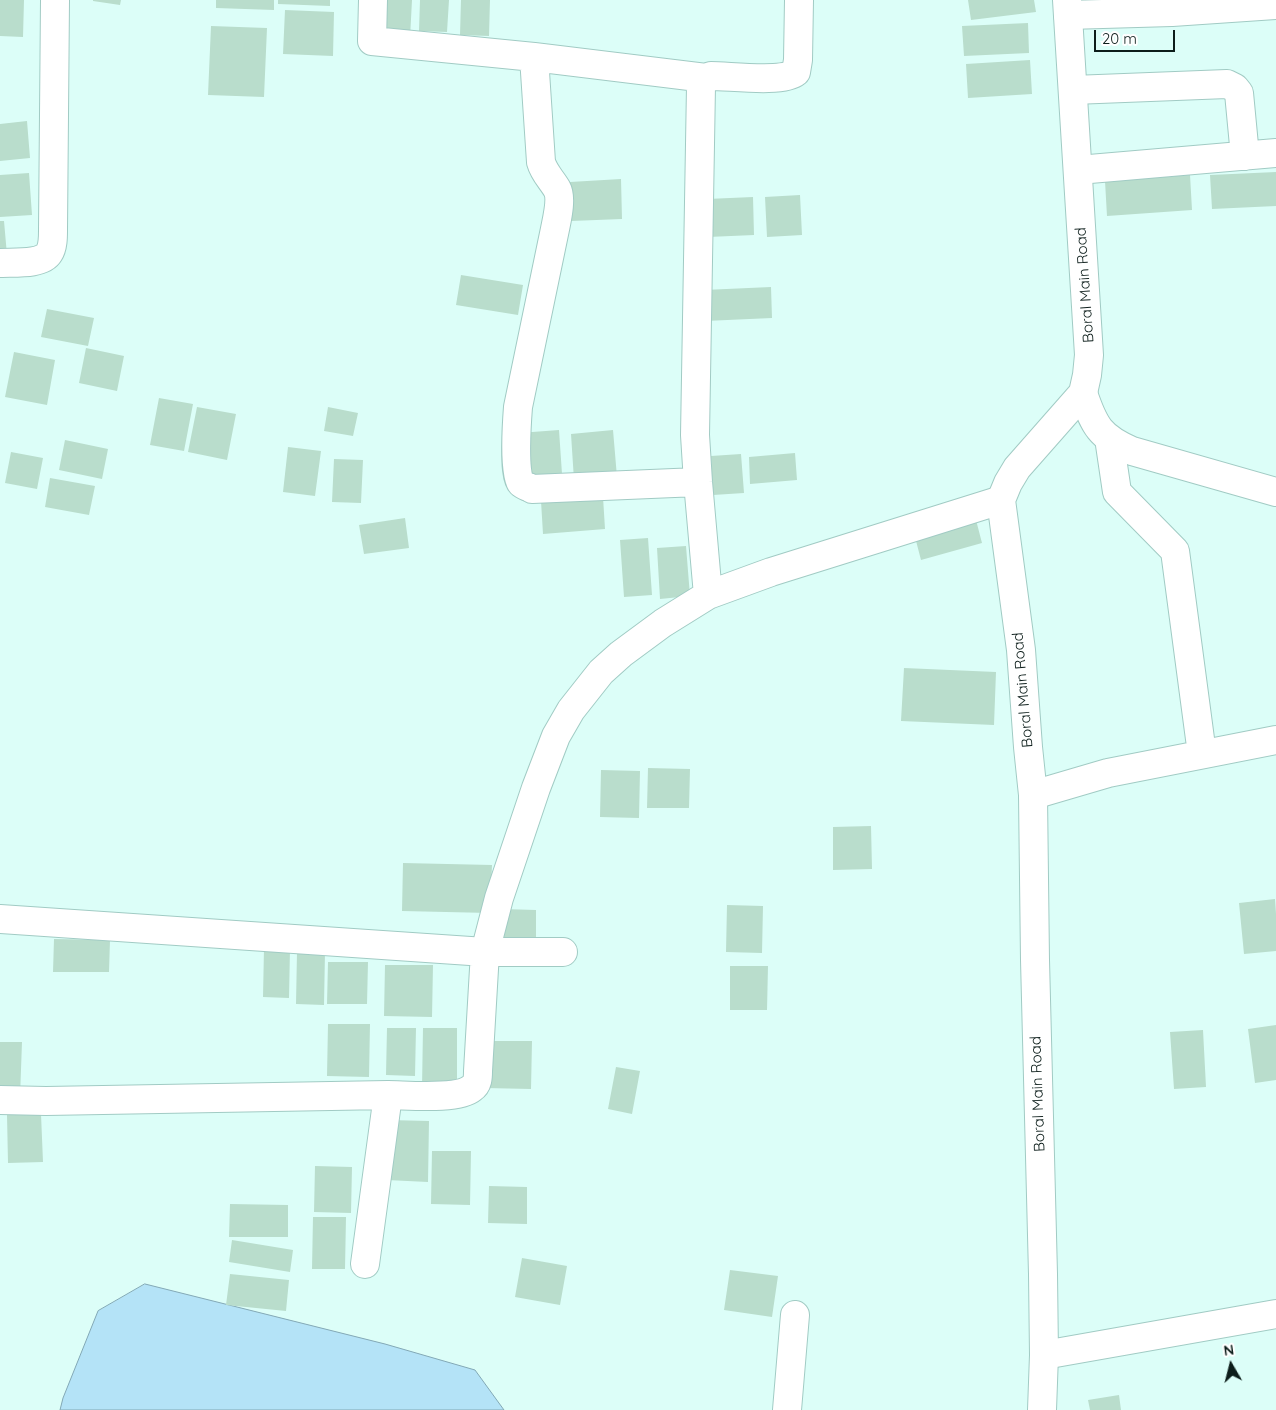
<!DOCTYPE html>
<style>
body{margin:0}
#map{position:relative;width:1276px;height:1410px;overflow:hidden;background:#dcfef8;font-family:Quicksand,sans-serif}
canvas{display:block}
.north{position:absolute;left:1206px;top:1340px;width:50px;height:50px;-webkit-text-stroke:4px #fff;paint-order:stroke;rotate:352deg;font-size:14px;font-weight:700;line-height:20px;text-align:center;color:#0c1d1a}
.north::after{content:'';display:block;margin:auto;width:18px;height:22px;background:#0c1d1a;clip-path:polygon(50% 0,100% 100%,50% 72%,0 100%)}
.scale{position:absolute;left:1094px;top:30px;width:81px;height:22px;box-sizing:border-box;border:2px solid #0c1d1a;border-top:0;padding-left:6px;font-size:15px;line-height:18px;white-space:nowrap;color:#0c1d1a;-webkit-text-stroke:4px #fff;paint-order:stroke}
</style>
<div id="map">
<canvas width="1276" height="1410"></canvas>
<div class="north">N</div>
<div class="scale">20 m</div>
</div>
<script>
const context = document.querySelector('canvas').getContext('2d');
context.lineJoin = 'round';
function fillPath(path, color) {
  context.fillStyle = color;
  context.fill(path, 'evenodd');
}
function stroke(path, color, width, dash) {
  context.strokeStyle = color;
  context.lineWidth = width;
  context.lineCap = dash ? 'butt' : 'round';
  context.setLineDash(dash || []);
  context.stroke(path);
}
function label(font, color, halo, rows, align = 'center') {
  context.font = font + ' Quicksand,sans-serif';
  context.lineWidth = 4;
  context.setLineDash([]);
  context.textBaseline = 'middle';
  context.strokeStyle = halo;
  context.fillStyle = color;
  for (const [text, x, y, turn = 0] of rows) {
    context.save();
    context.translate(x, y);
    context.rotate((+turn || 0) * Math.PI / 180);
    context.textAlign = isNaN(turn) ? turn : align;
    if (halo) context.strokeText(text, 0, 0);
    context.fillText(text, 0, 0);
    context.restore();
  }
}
const water = new Path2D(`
 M145,1284L385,1344L475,1370L504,1410H60L63,1398L98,1311Z`);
fillPath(water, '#b4e3f7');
stroke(water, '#82a8b5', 1);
fillPath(new Path2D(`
 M0,0H24L23,37L0,36Z
 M93,0H121L120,5L93,1Z
 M216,0H274V10L216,8Z
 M278,0H330V6L278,4Z
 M379,0H412L410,38L378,37Z
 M420,0H449L447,32L419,31Z
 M461,0H490L489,36L460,35Z
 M968,0H1034L1036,12L971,20Z
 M285,10L334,12L333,56L283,54Z
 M1028,23L1029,53L964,56L962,26Z
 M211,26L267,28L264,97L208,95Z
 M1030,60L1032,94L968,98L966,64Z
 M27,121L30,158L0,161V124Z
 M1276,172V206L1212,209L1210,175Z
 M29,173L32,215L0,217V175Z
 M1190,175L1192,210L1107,216L1105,181Z
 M621,179L622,219L571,221L570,182Z
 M800,195L802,235L767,237L765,197Z
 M753,197L754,235L708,237L707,199Z
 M0,221H4L7,255H0Z
 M461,275L523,285L518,315L456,305Z
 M771,287L772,318L705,321L704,290Z
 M47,309L94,318L88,346L41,337Z
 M86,348L124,356L117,391L79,383Z
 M14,352L55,360L47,405L5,397Z
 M159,398L193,404L184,451L150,445Z
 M197,407L236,414L227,460L188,452Z
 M328,407L358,413L353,436L324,431Z
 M559,430L562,474L523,478L519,433Z
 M613,430L617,477L574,480L571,434Z
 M65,440L108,449L102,479L59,470Z
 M288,447L321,451L315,496L283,492Z
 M11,452L43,458L37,489L5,483Z
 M795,453L797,480L750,484L749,457Z
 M741,454L744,493L713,495L711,456Z
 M334,459L363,460L361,503L332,502Z
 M50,478L95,486L89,515L45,507Z
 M603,497L605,529L543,534L541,501Z
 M405,518L409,548L364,554L359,525Z
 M976,520L982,543L921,560L915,537Z
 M648,538L652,595L624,597L620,540Z
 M686,546L690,596L660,599L657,548Z
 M904,668L996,672L994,725L901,721Z
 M648,768L690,769L689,808H647Z
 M601,770L640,771L639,818L600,817Z
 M871,826L872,869L833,870V827Z
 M403,863L492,865L490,913L402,911Z
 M1275,899L1276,914V951L1244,954L1239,903Z
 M727,905L763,906L762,953L726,952Z
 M502,909L536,910V940H501Z
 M54,939L110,940L109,972H53Z
 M264,948L290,949L289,998L263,997Z
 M297,952H325L324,1005L296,1004Z
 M328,962H368L367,1004H327Z
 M385,965H433L432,1017L384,1016Z
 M730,966H768L767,1010H730Z
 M328,1024H370L369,1077L327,1076Z
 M1276,1025V1080L1255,1083L1248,1029Z
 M387,1028H416L415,1076L386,1075Z
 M423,1028H457V1089L422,1088Z
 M1203,1030L1206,1087L1174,1089L1170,1032Z
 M486,1041H532L531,1089L485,1088Z
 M0,1042H22L20,1097L0,1096Z
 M616,1067L640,1071L632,1114L608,1109Z
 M41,1114L43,1162L8,1163L7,1115Z
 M388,1120L429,1121L428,1182L387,1180Z
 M432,1151H471L470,1205L431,1204Z
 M315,1166L352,1167L351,1213L314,1212Z
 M489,1186L527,1187V1224L488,1223Z
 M230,1204L288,1205V1237H229Z
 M313,1217H346L345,1269H312Z
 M232,1240L293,1250L290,1272L229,1262Z
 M522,1258L567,1266L560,1305L515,1297Z
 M730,1270L778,1276L772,1317L724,1310Z
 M230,1274L289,1280L286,1311L226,1305Z
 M1119,1395L1121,1410H1090L1088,1400Z`), '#b9ddcc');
const minor = new Path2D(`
 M373,0L372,41L534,57L706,78
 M1068,15L1172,12L1276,5
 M534,57L541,162C544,173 552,180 557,189C562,198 557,219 555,229L518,407C517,420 513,475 521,483C524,486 529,487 532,489L698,482
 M1073,90L1227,84L1235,88L1239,93L1245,156
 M1078,170L1276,153
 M0,263C12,262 42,265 49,253C53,247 53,237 53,230L55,0
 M1083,393C1094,426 1100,437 1132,451L1276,492
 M1109,438L1117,492L1175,551L1202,754
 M708,595L698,482L695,435L701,86L706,78L711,76C731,76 783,83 796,72L798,60L799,0
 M1033,795L1108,773L1276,740
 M0,919L485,952H563
 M0,1100L46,1101L388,1095C407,1095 458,1100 472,1088C478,1084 478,1077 478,1071L485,952L499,898L536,788L556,736L571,710L601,672L621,654L663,623L708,595L771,572L1001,500
 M365,1264L388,1095
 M1044,1355L1276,1314
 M787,1410L795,1315`);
const secondary = new Path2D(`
 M1042,1410L1044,1355L1043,1274L1035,960L1033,795L1028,747L1021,650L1001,500L1008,483L1017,468L1083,393L1087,375L1089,355L1067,0`);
stroke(minor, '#a1cbc4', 30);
stroke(secondary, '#a1cbc4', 30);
stroke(minor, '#fff', 28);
stroke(secondary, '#fff', 28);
label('15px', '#0c1d1a', '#fff', [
 ["Boral Main Road",1085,285,-94],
 ["Boral Main Road",1023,690,-95],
 ["Boral Main Road",1038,1094,-92]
]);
</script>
